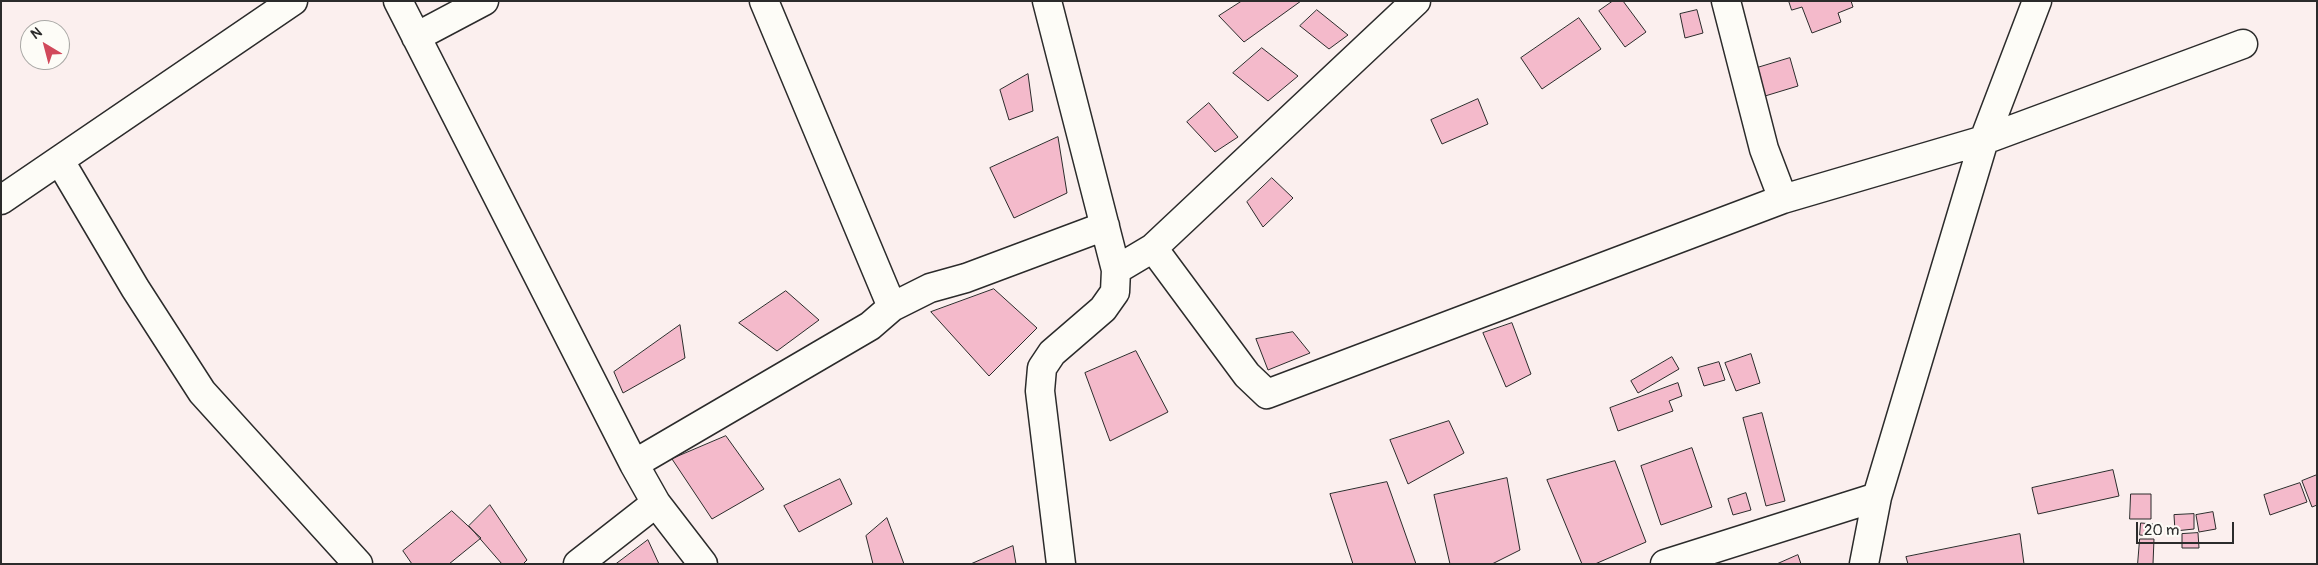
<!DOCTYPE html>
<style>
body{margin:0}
#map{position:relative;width:2318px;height:565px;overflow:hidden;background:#fbefee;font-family:Pangolin,sans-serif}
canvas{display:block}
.frame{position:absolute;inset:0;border:2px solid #2b2b2b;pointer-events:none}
.north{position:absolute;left:20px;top:20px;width:50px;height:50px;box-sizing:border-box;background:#fdfcf7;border:1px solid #a9a8a5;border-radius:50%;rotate:323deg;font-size:14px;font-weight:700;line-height:20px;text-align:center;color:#2b2b2b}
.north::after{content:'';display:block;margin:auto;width:18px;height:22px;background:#d1495b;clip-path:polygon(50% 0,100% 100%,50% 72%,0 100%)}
.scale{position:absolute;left:2136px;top:522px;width:98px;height:22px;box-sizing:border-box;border:2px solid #2b2b2b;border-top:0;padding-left:6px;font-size:15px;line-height:18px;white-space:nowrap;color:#2b2b2b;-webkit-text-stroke:4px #fdfcf7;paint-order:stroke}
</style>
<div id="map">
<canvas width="2318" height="565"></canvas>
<div class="frame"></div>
<div class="north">N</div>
<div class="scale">20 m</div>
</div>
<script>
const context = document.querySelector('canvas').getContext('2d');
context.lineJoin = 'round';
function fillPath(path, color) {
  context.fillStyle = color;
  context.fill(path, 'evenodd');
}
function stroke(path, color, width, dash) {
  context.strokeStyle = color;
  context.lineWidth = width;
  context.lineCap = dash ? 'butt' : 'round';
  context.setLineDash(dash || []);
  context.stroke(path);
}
const building = new Path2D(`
 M1242,1H1301L1244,42L1219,16Z
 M1613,1H1623L1646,32L1625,47L1599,11Z
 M1789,1H1851L1853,7L1838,13L1841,22L1812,33L1802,7L1792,10Z
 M1317,10L1348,35L1329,49L1300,26Z
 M1697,10L1703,33L1685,38L1680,14Z
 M1579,18L1601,49L1542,89L1521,58Z
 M1262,48L1298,76L1268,101L1233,73Z
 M1790,58L1798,86L1765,96L1757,68Z
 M1028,74L1033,111L1009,120L1000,90Z
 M1478,99L1488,124L1442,144L1431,120Z
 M1209,103L1238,137L1215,152L1187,122Z
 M1058,137L1067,193L1014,218L990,168Z
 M1272,178L1293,198L1263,227L1247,202Z
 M994,289L1037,328L989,376L931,312Z
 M786,291L819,320L777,351L739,323Z
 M1512,323L1531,374L1506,387L1483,333Z
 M680,325L685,358L623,393L614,372Z
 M1293,332L1310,353L1268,370L1256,339Z
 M1136,351L1168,412L1110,441L1085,373Z
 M1751,354L1760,383L1736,391L1725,363Z
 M1672,357L1679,369L1638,393L1631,381Z
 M1719,362L1725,380L1704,386L1698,368Z
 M1678,383L1682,396L1669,401L1673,411L1618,431L1610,408Z
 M1762,413L1785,501L1766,506L1743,418Z
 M1449,421L1464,453L1408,484L1390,440Z
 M726,436L764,489L712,519L672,459Z
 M1692,448L1712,507L1661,525L1641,466Z
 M1615,461L1646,542L1595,564H1582L1547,480Z
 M2113,470L2119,496L2038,514L2032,488Z
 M2317,475V505L2312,507L2302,481Z
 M1507,478L1520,550L1492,564H1450L1434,495Z
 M840,479L852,504L799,532L784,506Z
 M1387,482L1416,564H1353L1330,494Z
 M2300,483L2307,502L2270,515L2264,495Z
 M1746,493L1751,510L1733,515L1728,499Z
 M2131,494H2151V519H2130Z
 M490,505L527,560L523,564H502L469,526Z
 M452,511L481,538L449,564H412L403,551Z
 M2213,512L2216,529L2199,532L2196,515Z
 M2194,514V529L2175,531L2174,515Z
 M887,518L904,564H873L866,536Z
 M2141,523L2153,524L2152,536L2140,535Z
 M2198,533L2199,548H2182V534Z
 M2020,534L2024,564H1908L1906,557Z
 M2140,539H2154L2153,564H2138Z
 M648,540L659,564H616Z
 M1013,546L1016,564H971Z
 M1798,555L1801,564H1777Z`);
fillPath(building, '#f4bacb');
stroke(building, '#2b2b2b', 1);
const minor = new Path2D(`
 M398,1L634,464L656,503L703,564
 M764,1L892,307
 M1047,1L1116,270L1115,292L1103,309L1052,353L1042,368L1040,391L1061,564
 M1726,1L1764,149L1783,199
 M416,37L484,1
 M60,161L135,288L202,392L358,564
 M1,200L293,1
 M1153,248L1247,375L1267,394L1783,199L1984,140L2243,44
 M1116,270L1153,248L1416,1
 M634,464L870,326L892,307L930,288L966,278L1105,226
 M578,564L656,503
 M1665,564L1877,497
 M1864,564L1877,497L1984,140L2037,1`);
stroke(minor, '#2b2b2b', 31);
stroke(minor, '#fdfcf7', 28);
</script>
